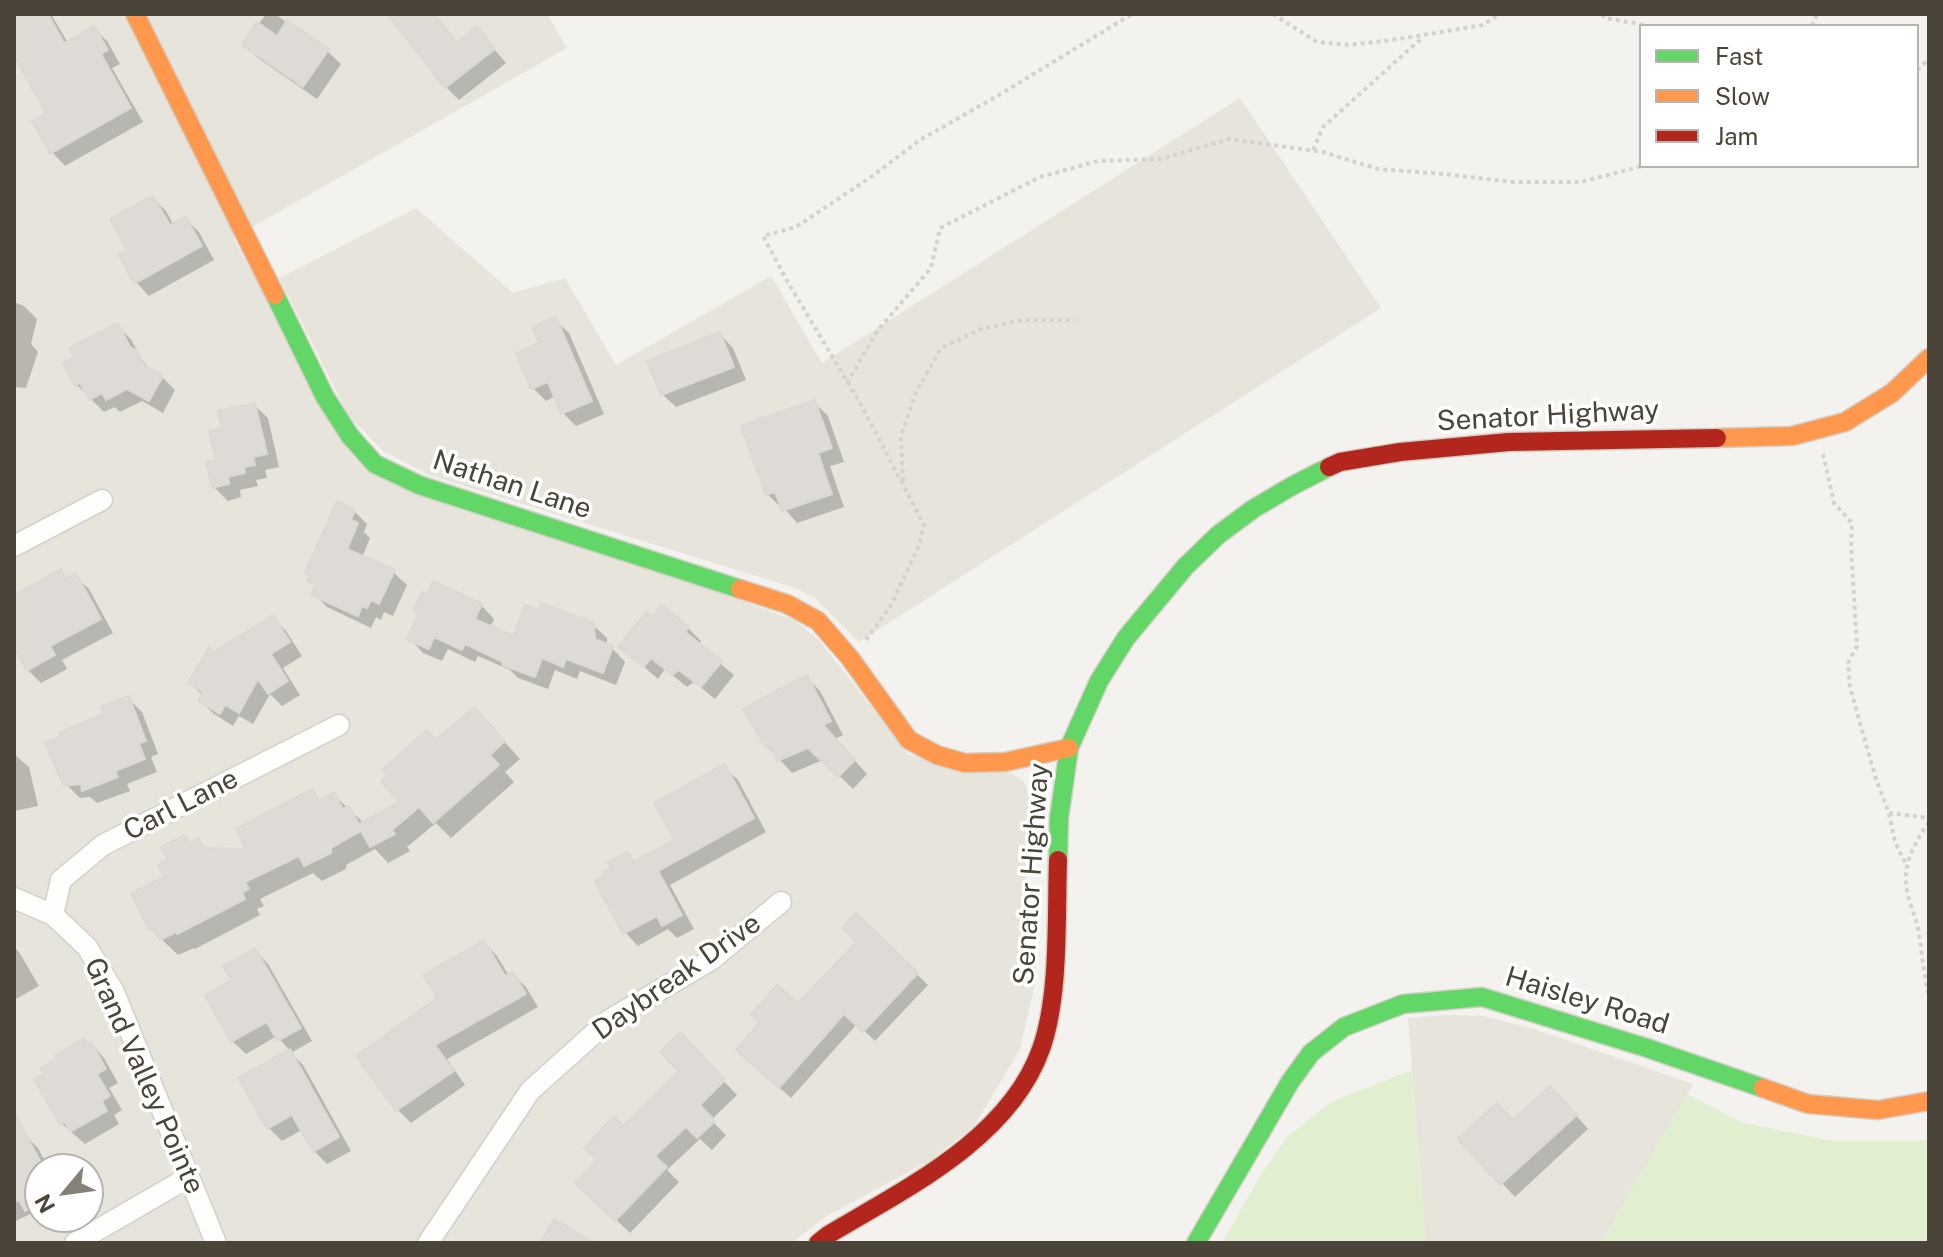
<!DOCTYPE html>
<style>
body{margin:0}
#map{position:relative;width:1943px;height:1257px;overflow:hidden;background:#f4f2ee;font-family:"Public Sans",sans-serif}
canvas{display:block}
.frame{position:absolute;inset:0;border:16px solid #4b4439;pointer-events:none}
.legend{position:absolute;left:1639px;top:24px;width:280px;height:144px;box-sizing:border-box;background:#fff;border:2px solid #b7b4b0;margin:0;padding:10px 14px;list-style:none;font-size:24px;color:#4b4439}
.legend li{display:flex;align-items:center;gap:16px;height:40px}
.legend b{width:40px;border:2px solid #b7b4b0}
.north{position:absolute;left:24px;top:1153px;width:80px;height:80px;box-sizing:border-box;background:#fff;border:2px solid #b7b4b0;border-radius:50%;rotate:241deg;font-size:22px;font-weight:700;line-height:32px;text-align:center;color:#4b4439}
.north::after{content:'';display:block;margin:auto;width:28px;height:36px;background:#868178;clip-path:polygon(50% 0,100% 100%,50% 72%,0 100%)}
</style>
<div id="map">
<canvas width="1943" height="1257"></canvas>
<div class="frame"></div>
<ul class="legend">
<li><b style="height:10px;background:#63d668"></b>Fast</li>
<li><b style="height:10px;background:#ff974d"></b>Slow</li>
<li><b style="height:10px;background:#b3261e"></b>Jam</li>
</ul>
<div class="north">N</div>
</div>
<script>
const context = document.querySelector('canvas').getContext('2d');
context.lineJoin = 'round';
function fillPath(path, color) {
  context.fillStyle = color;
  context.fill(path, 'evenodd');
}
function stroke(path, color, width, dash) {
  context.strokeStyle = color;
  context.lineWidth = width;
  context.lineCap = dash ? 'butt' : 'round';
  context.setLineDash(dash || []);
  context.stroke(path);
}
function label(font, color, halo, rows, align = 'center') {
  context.font = font + ' "Public Sans",sans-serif';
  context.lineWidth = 7;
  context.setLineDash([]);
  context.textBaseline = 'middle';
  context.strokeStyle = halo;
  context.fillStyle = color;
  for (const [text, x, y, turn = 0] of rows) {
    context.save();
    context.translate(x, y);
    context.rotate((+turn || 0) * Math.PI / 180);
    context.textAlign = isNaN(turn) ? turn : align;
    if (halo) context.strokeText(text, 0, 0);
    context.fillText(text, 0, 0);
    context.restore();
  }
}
fillPath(new Path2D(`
 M14,14H547L567,48L233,238L355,459L794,620L819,640L909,755L1012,773L1024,782L1031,799L1025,871L1037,976L1020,1049L975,1125L932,1159L825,1217L792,1243H14ZM40,1169H88V1217H40Z
 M1240,98L1381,308L859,642L815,598L792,587L429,475L383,451L349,416L279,278L416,208L513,293L565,278L616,365L771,276L822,363Z
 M1447,1015L1484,1016L1537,1030L1693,1084L1601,1243H1426L1408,1018Z`), '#e7e4dc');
fillPath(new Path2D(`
 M1412,1070L1426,1243H1222L1262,1173L1288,1136L1331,1102Z
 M1687,1094L1741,1122L1833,1141H1917L1929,1139V1243H1601Z`), '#e1eecf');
fillPath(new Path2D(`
 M19,14H51L68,43L94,28L107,41L120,64L112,68L143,122L65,166L52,152L49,114L14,52V17Z
 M266,14H275L327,51L341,64L317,99L258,58L244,44Z
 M389,14H435L458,44L477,29L506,63L459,100L446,87Z
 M153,198L166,211L174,226L186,219L199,232L214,260L149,296L136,282L130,251Z
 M14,302L24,306L37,319L31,344L38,352L26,388L14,387Z
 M555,320L569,333L604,414L576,426L563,413L556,396L546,401L533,388L541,344Z
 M117,326L131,339L140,357L152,372L162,377L175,390L163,413L142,401L120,412L115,407L104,412L77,385Z
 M720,334L733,348L746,380L676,407L662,394Z
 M815,403L828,416L844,462L830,466L844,507L797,523L783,507H781L767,494Z
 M254,405L268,418L279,467L265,470L267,478L256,480L258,486L240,490L241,497L228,501L214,487L224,430Z
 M354,511L367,524L364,532L370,538L362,557L393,572L407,585L393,616L384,612L381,620L376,617L371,628L327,607L314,594L317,588L310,580Z
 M60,572L68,580L75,576L89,589L113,633L62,660L67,669L41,683L28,670L14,644V597Z
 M481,605L494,619L490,628L514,639L593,625L607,638V646L612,648L625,662L616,685L580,671L577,679L555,670L548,689L518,678L510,670L478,656L475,662L448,649L442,661L423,653L410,639Z
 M273,618L286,631L302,656L283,668L300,695L282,706L270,694L253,724L239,716L233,726L214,714L200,701L203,696L191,683L214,655Z
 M653,620L688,628L701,641L698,645L734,675L715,699L694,682L687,687L665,669L658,679L621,647Z
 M807,678L820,691L843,735L835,739L867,774L853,789L823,760L792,773L768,747Z
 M128,698L142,712L158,754L151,757L157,772L127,784L130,791L97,803L90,797L80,798L66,784L107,716Z
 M490,726L520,759L505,772L514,782L451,838L436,823L407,847L410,851L388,863L375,849L346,865V869L322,881L313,873L260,899L264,906L257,909L260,915L195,949L194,948L178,955L150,928L170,860L184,837L191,844L198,840L208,850L249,851L311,792L321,802L334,795L364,823L402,802L437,742Z
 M14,754L29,767L38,806L15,811L16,817H14Z
 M724,767L738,780L766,832L670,885L694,929L677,938L668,929L638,946L625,932L607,877L627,854L636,863L678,841Z
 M856,916L928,985L875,1041L857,1024L791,1098L750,1061L798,1006L859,942Z
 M484,942L497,956L509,976L513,974L526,987L538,1007L447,1059L465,1085L411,1123L398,1110L359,1056L439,999Z
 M14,947L19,952L39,986L14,1000Z
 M255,950L268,964L312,1041L291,1053L303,1065L351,1151L327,1164L314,1151L302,1130L282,1141L269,1128L241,1079L290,1051L277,1036L246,1054L232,1041L234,981Z
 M680,1035L737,1095L711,1120L726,1135L712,1150L700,1139L667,1170L679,1182L630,1233L578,1183L599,1160L623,1128L682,1071Z
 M91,1044L104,1058L118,1083L109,1088L122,1110L114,1115L119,1124L85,1144L62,1124L89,1046Z
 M1563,1101L1588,1129L1515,1197L1461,1139L1513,1122Z
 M25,1135L38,1148L49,1169H40V1217H52L40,1223L30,1214L14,1222V1141Z`), '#0003');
const building = new Path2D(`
 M14,14H48L64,43L94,26L108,50L101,54L131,108L50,154L32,121L46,113L14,56Z
 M387,14H434L457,43L477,26L495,49L445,88Z
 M287,20L329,49L303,87L242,45L257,22L277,36Z
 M153,196L170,225L186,217L202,246L134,284L119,255L128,251L110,219Z
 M556,317L592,401L561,414L548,382L531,389L516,353L539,343L532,327Z
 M118,323L130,347L137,351L144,365L163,376L149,401L127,389L106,400L102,393L89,400L80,383L75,386L63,363L74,357L69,348Z
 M720,332L734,367L661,395L647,361Z
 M815,400L832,448L818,453L832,494L782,511L775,492L766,495L741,426Z
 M255,403L267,454L253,457L255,465L244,467L245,473L228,477L229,484L212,488L206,462L216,460L209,431L222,428L218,411Z
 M337,501L355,510L351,520L358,523L347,549L395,570L379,604L371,600L367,608L362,606L358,616L311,595L316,585L307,581L310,575L305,573Z
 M61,569L65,579L76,573L101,619L50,646L55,655L27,671L14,648V595Z
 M433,581L482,604L475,619L513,636L525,605L539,610L541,603L594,623L595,639L613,646L603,673L566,659L563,667L542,658L535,677L502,665L503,662L465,644L462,650L434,637L429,649L407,640L418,614L414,610L422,592L427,594Z
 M662,605L689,627L685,632L722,661L701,687L679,670L672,675L651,658L644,667L618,647L646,612L652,617Z
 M273,615L290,642L271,654L288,681L268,694L258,679L239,713L225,705L220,714L198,701L203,692L188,683L209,647L214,652Z
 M807,675L831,721L823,725L855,760L838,777L808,748L777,761L771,747L766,748L743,709Z
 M129,696L146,741L139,743L145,759L115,771L118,777L82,791L81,784L64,786L45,743L60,737V732L104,714L101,707Z
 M474,707L505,741L490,755L499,765L433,823L419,807L392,830L395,834L370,847L361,831L331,848V853L304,866L299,856L245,882L249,889L242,893L245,899L177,934L176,932L160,940L154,930L149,929L131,894L164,877L158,865L168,859L161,847L185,835L189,843L198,838L204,848L246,849L236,829L312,789L318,801L334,792L343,809L349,806L359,824L399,802L381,781L387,775L382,770L427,730L436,740Z
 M725,764L754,818L658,871L682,915L662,926L657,916L623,934L595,881L605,876L603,872L611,868L608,862L628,852L633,862L675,840L654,803Z
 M856,913L918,973L863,1032L844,1014L779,1088L736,1050L760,1022L751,1014L777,985L798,1003L857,942L842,928Z
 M484,940L505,976L513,972L526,994L435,1045L454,1071L396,1111L356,1056L437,998L423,975Z
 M255,948L301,1028L277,1041L267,1022L231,1042L205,995L232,980L223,966Z
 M680,1032L725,1080L700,1105L715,1121L697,1138L686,1127L655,1156L667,1167L615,1221L575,1183L597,1160L584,1148L614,1116L623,1126L679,1071L660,1052Z
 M84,1038L87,1044L91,1042L106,1069L97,1074L110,1096L102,1101L107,1111L70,1132L65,1122L60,1125L34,1079L44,1074L41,1068L57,1059L55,1055Z
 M290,1049L339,1137L313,1152L292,1115L267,1129L238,1078Z
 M1550,1086L1577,1115L1500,1185L1458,1139L1497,1103L1513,1120Z
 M14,1112L40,1161V1203L25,1211L19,1200L14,1202Z
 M554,1219L595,1243H540Z`);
fillPath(building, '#dedbd6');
stroke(building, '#dcd9d4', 2);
const street = new Path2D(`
 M14,546L102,500
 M14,898L53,915L87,947L114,992L216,1243
 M53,915L61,880L103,845L339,725
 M75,1243L189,1177
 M428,1243L530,1091L609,1020L711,960L781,902`);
const fast = new Path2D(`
 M275,295L325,397L350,436L375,464L419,485L740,589
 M1058,860L1059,818L1069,748L1099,681L1126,638L1185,567L1218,535L1253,509L1292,486L1329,467
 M1196,1243L1290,1082L1311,1053L1344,1027L1403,1004L1482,997L1647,1048L1763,1088`);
const slow = new Path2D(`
 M135,14L275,295
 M1717,438L1792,436L1845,422L1892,393L1929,358
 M740,589L787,604L818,621L850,658L909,740L937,755L965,763L1005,762L1069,748
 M1763,1088L1808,1104L1878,1110L1929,1101`);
const jam = new Path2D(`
 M1329,467L1340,462L1400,452L1509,442L1717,438
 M818,1243L828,1235C905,1189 1009,1139 1041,1049C1060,996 1056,917 1058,860`);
stroke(street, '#d2d0cb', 23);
stroke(fast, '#d3cfc5', 21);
stroke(slow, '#d3cfc5', 21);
stroke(jam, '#d3cfc5', 21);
stroke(new Path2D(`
 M1273,14L1317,42L1349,45L1399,39L1483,25L1499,14
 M1602,14L1605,18L1645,25
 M1812,26L1817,14
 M1917,70L1929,59
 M1313,150L1323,127L1423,37
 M847,383L878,330L931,268L940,228L1040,177L1098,161L1161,159L1229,139L1323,152L1378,169L1444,174L1513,182H1581L1642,166
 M1823,454L1834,503L1852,523L1851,546L1857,646L1848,663L1850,688L1876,779L1889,813L1895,842L1906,864
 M903,481L901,437L915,394L941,348L981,329L1022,320H1075
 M866,640L890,607L918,548L924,525L860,403L786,279L763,236L796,227L871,177L920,140L999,95L1132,14
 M1889,813L1929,818
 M1929,822C1914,844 1902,864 1907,891C1910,906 1917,919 1919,934C1922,955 1924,975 1929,996`), '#d3d2cc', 4, [4, 4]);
stroke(street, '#fdfdfc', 20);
stroke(fast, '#63d668', 18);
stroke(slow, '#ff974d', 18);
stroke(jam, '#b3261e', 18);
label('28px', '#4b4439', '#fff', [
 ["Senator Highway",1548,416,-3],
 ["Nathan Lane",512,485,18],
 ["Carl Lane",181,805,-27],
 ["Senator Highway",1032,874,-86],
 ["Daybreak Drive",677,977,-35],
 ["Haisley Road",1587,1001,17],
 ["Grand Valley Pointe",144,1076,66]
]);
</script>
